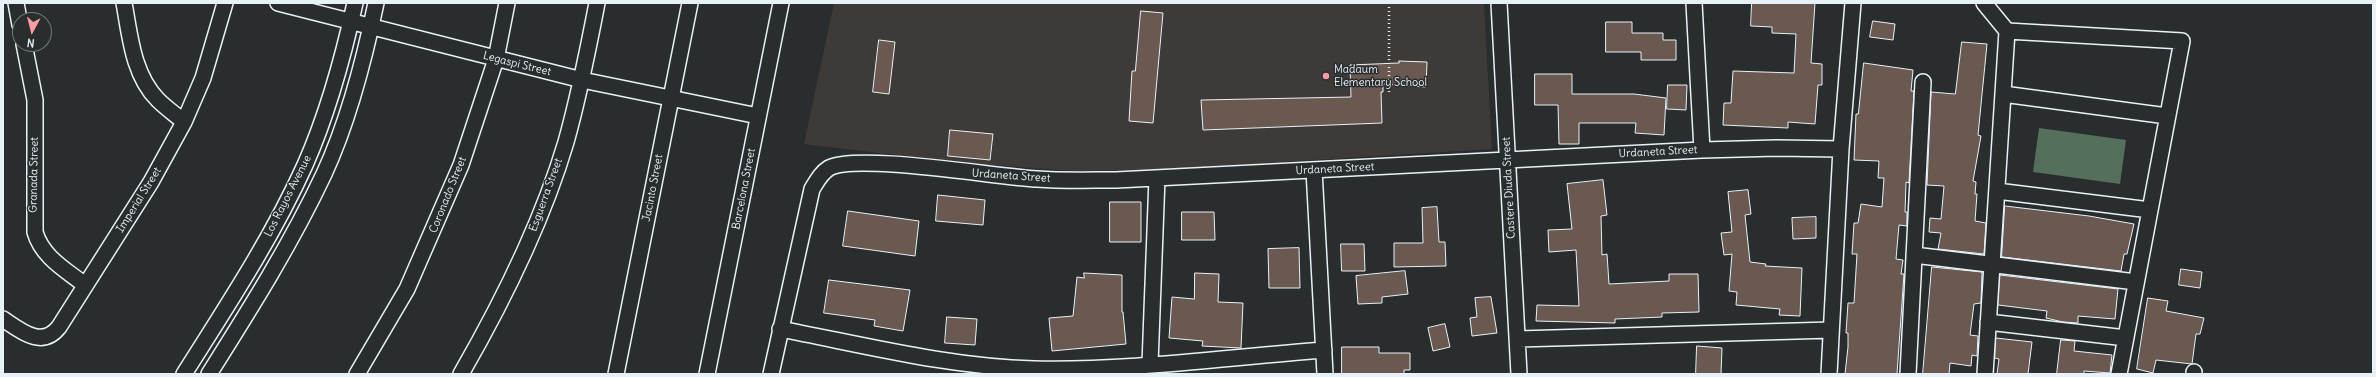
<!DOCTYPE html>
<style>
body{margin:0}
#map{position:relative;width:2376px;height:377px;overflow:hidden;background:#2a2d2e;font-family:Delius,sans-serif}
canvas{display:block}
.frame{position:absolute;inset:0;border:4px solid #e8f1f8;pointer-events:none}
.north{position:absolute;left:12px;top:12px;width:40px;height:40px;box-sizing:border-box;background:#2a2d2e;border:1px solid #767b7f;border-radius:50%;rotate:187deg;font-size:11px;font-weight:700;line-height:16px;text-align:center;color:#e8f1f8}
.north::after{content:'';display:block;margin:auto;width:14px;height:18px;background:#ff9aa2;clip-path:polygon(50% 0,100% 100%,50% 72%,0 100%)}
</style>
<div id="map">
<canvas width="2376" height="377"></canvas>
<div class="frame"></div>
<div class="north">N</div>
</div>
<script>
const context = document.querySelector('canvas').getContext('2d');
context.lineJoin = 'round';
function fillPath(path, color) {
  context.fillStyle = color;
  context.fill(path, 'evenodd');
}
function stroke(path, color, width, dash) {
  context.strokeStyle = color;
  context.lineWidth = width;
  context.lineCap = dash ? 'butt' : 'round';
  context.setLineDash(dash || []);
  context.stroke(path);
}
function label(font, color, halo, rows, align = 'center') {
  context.font = font + ' Delius,sans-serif';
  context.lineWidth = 3;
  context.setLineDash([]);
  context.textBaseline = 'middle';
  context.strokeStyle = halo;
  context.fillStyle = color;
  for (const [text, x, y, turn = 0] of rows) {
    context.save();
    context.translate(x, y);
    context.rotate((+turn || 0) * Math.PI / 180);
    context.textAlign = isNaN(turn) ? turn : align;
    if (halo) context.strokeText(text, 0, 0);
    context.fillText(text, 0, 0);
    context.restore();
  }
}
fillPath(new Path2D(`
 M834,3H1484L1492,149L1153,170L1074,171L964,163L804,144Z`), '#3d3a38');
fillPath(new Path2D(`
 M2039,128L2126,140L2120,184L2033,172Z`), '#556f5d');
const building = new Path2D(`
 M1752,3H1815L1811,63L1822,64V85H1818L1815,124L1788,122V128L1723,125L1724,103H1731L1733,71L1794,73L1796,34L1772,33V27L1751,26Z
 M1141,11L1163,13L1153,123L1129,121L1132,71H1135Z
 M1873,21L1895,24L1893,40L1870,37Z
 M1606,22H1632V33H1663V40H1676V60H1641V52H1606Z
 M879,40L895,42L889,94L873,92Z
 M1962,42L1987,44L1978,135L1981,136L1973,181L1976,182L1975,194H1977L1975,221L1986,223L1984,254L1938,249L1941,233L1929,232L1930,218L1941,219L1944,186L1927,185L1931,92L1955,94Z
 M1399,61L1427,62L1426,87L1383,84V92H1381L1382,123L1203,130L1201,100L1351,97L1350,65L1399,63Z
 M1864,63L1913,70L1911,91H1914L1909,183L1906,182L1905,212H1907V226L1899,225L1896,259L1903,260L1901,274H1904L1897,374H1845L1848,347V333H1846L1848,303H1854L1857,254H1852L1854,223H1858L1861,204L1882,207L1884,178H1878L1879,161L1854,160L1856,114H1858Z
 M1535,74H1572V94H1634L1666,98L1664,135L1635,133L1636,123H1579V144H1559L1558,105H1535Z
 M1668,85H1687L1686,110L1667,109Z
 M950,130L993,134L990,160L948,156Z
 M1603,180L1607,215L1601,216L1602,255L1607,254L1609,284L1669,281V274H1698L1699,312L1662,313V317L1615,319V323L1536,321L1537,305L1579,306L1576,250L1549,252L1548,230L1572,229L1567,184Z
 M1748,190L1751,214L1745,215L1750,262L1766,264L1765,266L1802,268L1800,316L1779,315L1780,309L1736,305L1737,292L1729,291L1732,254L1724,255L1721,233L1732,232L1728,192Z
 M938,195L985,200L983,225L936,221Z
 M1110,202H1141V242H1110Z
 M2005,206L2089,216L2134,224L2127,254H2124L2121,271L2002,257Z
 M1437,207L1439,242H1445L1446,266L1394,267V243H1423L1422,208Z
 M848,211L919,221L915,256L843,246Z
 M1182,212H1214L1215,240H1182Z
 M1816,217V238L1793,239L1792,218Z
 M1341,244H1364L1365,271H1342Z
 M1299,248L1300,288H1269L1268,249Z
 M1932,267L1982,272L1981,303L1974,304L1970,335L1978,336L1977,356L1972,355L1971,366L1950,363L1949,374H1923Z
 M2181,269L2202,272L2200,288L2179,285Z
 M1405,271L1408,294L1382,297V303L1358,304L1356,276Z
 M1084,273L1122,275V312H1123L1126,344L1052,351L1049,318L1073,316L1077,277L1084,278Z
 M1195,273L1219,274L1218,302L1243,303L1241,348L1202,346L1203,341L1169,338L1172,297L1194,299Z
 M2000,275L2118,289L2115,319L2078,316V323L2063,322L2046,318L2047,311L1998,305Z
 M829,280L910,290L903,331L874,326L875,320L824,313Z
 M1491,297L1497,333L1472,336L1470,318L1477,317L1475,298Z
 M2148,298L2168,301L2166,311L2204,318L2200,334H2196L2192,364L2156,360L2153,373L2137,369Z
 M947,317L977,319L975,345L945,343Z
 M1445,324L1450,347L1433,351L1428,328Z
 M1996,338L2032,342L2028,374H1997L1999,359L1995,358Z
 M2061,340L2075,341L2074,351L2112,355L2110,373L2084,371V374H2057Z
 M1697,346L1722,348L1721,374H1696Z
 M1342,347H1379V353H1410V370H1404V374H1342Z`);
fillPath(building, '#695950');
stroke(building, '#e8f1f8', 1);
const street = new Path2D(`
 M16,3L20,25
 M124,3C130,36 133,75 158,100C166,108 176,115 184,122
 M278,3L582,80L758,116
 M1499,3L1519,374
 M1694,3L1702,150
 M1984,3L2007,31L2182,41L2119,374
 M24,44L35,100V232C42,257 66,270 85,285
 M2003,94L2167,116
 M1314,170L1325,374
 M1997,191L2150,210
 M1914,255L2136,282
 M3,319C21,331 42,349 59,327L151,182L184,122L203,78L225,3
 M1988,322L2126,338
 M780,329C864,345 949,367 1034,369C1129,371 1229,357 1324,350
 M1518,339L1831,330
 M1150,364L1157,178
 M184,374C227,306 272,238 305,165C328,113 343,58 355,3
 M209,374C250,309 291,244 324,174C349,120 364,61 376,3
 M357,374L407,289L461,165L496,59L507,3
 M461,374C503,301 542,223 566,142C579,96 588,50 597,3
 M616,374L690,3
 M707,374L781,3
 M771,374L812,189C817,181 821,173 829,168C857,153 997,177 1037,179C1063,181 1090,180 1116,180L1702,150L1777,148L1841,149
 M1829,374L1841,149L1853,3
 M1908,374L1923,82
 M1985,374L2007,31
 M2194,374V372`);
stroke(street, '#e8f1f8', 18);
stroke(new Path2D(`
 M1389,3V93`), '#e8f1f8', 2.5, [1, 3]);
stroke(street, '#2a2d2e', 15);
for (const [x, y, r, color] of [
 [1326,76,4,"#ff9aa2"]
]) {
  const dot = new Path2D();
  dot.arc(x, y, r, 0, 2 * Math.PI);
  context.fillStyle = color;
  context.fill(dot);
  stroke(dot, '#2a2d2e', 1.5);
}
label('11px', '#e8f1f8', '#2a2d2e', [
 ["Legaspi Street",517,64,14],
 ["Urdaneta Street",1658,152,-3],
 ["Urdaneta Street",1335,169,-3],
 ["Granada Street",34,175,-89],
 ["Urdaneta Street",1011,176,4],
 ["Jacinto Street",653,188,-79],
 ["Castere Diuda Street",1509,188,-93],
 ["Barcelona Street",744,189,-79],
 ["Coronado Street",448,195,-68],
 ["Esguerra Street",546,195,-70],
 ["Los Rayos Avenue",288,196,-63],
 ["Imperial Street",139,200,-58]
]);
label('11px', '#e8f1f8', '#2a2d2e', [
 ["Madaum",1334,70],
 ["Elementary School",1334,83]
], 'left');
</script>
